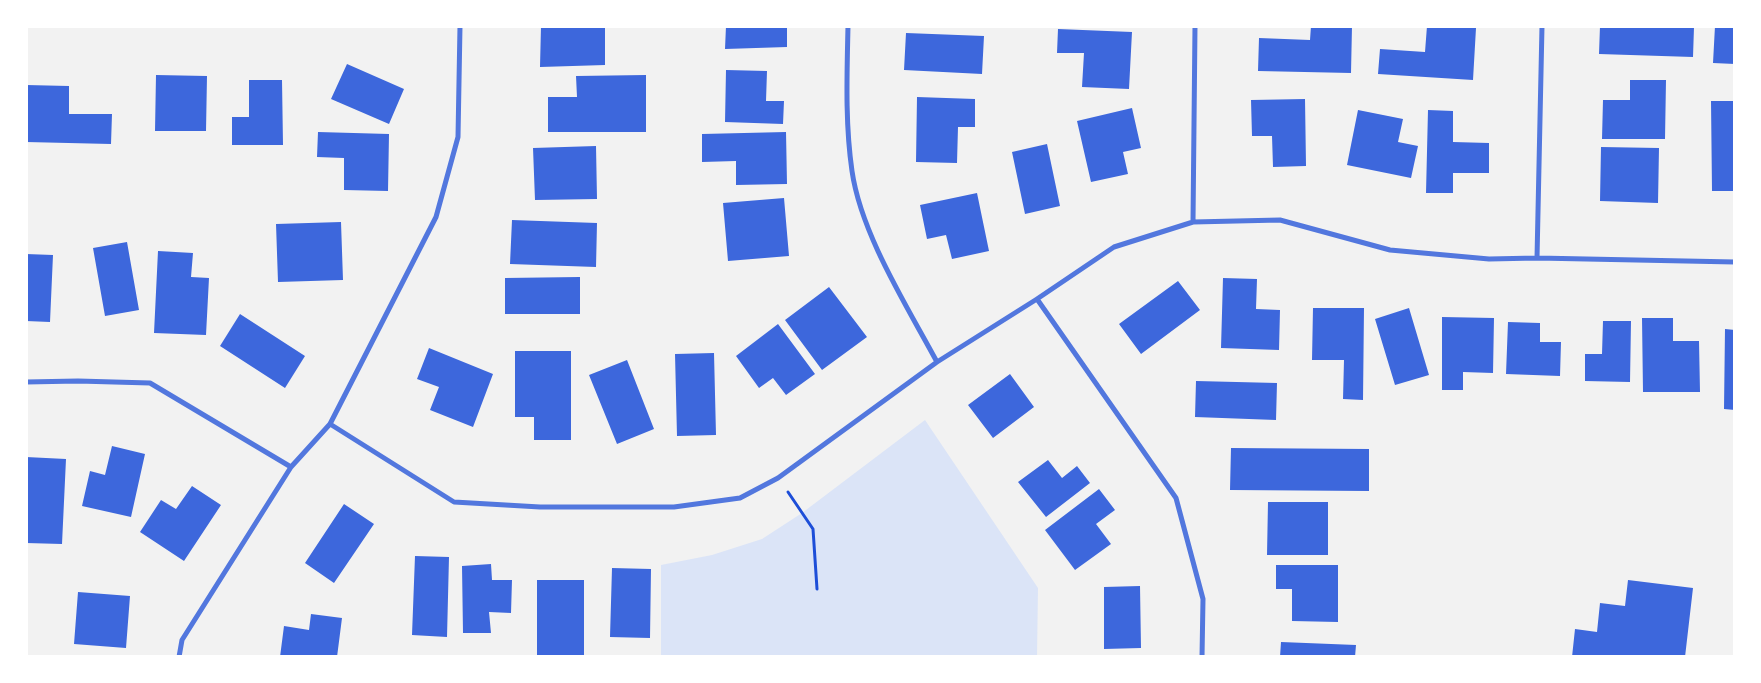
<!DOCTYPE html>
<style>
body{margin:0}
#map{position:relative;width:1761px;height:683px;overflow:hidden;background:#f2f2f2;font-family:Lato,sans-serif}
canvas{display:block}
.frame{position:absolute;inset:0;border:28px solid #fff;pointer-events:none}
</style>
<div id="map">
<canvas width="1761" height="683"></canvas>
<div class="frame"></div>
</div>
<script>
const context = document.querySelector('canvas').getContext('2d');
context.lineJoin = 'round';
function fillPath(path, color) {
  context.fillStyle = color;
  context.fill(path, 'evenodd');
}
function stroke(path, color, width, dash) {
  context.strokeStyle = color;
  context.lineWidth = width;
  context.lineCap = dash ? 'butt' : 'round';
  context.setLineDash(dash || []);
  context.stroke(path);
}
fillPath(new Path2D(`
 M925,420L1038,588L1037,657H661V565L712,555L762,539L802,513Z`), '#dbe4f7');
fillPath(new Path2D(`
 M541,26H605V65L540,67Z
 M726,26H787V47L725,49Z
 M1311,26H1352L1351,73L1258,71L1259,38L1310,40Z
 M1427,26L1476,28L1473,80L1378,74L1380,49L1425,52Z
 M1600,26L1694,27L1693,57L1599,54Z
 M1715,26H1735V64L1713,63Z
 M1058,29L1132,32L1129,89L1082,87L1084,53H1057Z
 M906,33L984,36L982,74L904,70Z
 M347,64L404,89L389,124L331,99Z
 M726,70L767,71L766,101H784L783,124L725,122Z
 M156,75L207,76L206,131H155Z
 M646,75V132H548V97H577L576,76Z
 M249,80H282L283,145H232V117H249Z
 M1630,80H1666L1665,139H1602L1603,100H1630Z
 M26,85L69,86V114H112L111,144L26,142Z
 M917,97L975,99V127H958L957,163L916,162Z
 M1305,99L1306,166L1273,167L1272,136H1252L1251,100Z
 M1711,101H1735V191H1712Z
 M1132,108L1141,148L1123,152L1128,174L1091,182L1077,121Z
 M1358,110L1403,119L1398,142L1418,146L1411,178L1347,165Z
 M1428,110L1453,111V142L1489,143V173H1453V193H1426Z
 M318,132L389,134L388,191L344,190V158L317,157Z
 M786,132L787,184L736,185V161L702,162V134Z
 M1047,144L1060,206L1025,214L1012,152Z
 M596,146L597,199L535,200L533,148Z
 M1601,147L1659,148L1658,203L1600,201Z
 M977,193L989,251L952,259L946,235L927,239L920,205Z
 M784,198L789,256L728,261L723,203Z
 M512,220L597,223L596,267L510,264Z
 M341,222L343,280L278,282L276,224Z
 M127,242L139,310L105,316L93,248Z
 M158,251L193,253L191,277L209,278L206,335L154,333Z
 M26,254L53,255L50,322L26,321Z
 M580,277V314H505V278Z
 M1223,278L1257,279L1256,309L1280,310L1279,350L1221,348Z
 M1178,281L1200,310L1141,354L1119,324Z
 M829,287L867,337L822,370L785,320Z
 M1313,308H1364L1363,400L1343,399L1344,360H1312Z
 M1409,308L1429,375L1395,385L1375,319Z
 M240,314L305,356L285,388L220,346Z
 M1442,317L1494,318L1493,373L1463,372V390H1442Z
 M1642,318H1673V341H1699L1700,392H1643Z
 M1603,321H1631L1630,382L1585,381V354H1602Z
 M1508,322L1540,323V342H1561L1560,376L1506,374Z
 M778,324L815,374L786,395L773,378L759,388L736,356Z
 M1725,329L1735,330V410L1724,409Z
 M429,348L493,374L473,427L430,410L439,387L417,379Z
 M515,351H571V440H534V417H515Z
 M714,353L716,435L677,436L675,354Z
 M627,360L654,429L617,444L589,375Z
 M1010,374L1034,407L993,438L968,405Z
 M1196,381L1277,383L1276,420L1195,417Z
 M112,446L145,454L131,517L82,506L90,471L105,475Z
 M1231,448L1369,449V491L1230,490Z
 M26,457L66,459L62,544L26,543Z
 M1048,460L1062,478L1077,466L1090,483L1046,517L1018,482Z
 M192,486L221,505L184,561L140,532L161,500L176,509Z
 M1099,489L1115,510L1096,524L1111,544L1075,570L1045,530Z
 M1268,502H1328V555H1267Z
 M344,504L374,524L334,583L305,563Z
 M415,556L449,557L447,637L412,635Z
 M491,564L492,580H512L511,613L489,612L491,633H463L462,566Z
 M1276,565H1338V622L1292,621V589H1276Z
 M612,568L651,569L650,638L610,637Z
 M537,580H584V657H537Z
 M1628,580L1693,588L1685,657H1572L1575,629L1597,632L1600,603L1625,606Z
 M1140,586L1141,648L1104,649V587Z
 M78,592L130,596L126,648L74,644Z
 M311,614L342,618L337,657H280L284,626L309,630Z
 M1281,642L1356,645L1355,657H1280Z`), '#3d67dc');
stroke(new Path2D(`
 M788,492L813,529L817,589`), '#1d4ed8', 3);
stroke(new Path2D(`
 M848,26C847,74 845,123 852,171C861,234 907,306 937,362
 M1193,222L1195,26
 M1537,258L1542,26
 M1037,299L1176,498L1203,599L1202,657
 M26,382L78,381L150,383L291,467
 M330,424L454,502L540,507H674L740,498L778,478L937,362L1037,299L1114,247L1193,222L1280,220L1390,250L1489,259L1537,258L1735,262
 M179,657L182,640L291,467L330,424L436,217L458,137L460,26`), '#5277de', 5);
</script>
